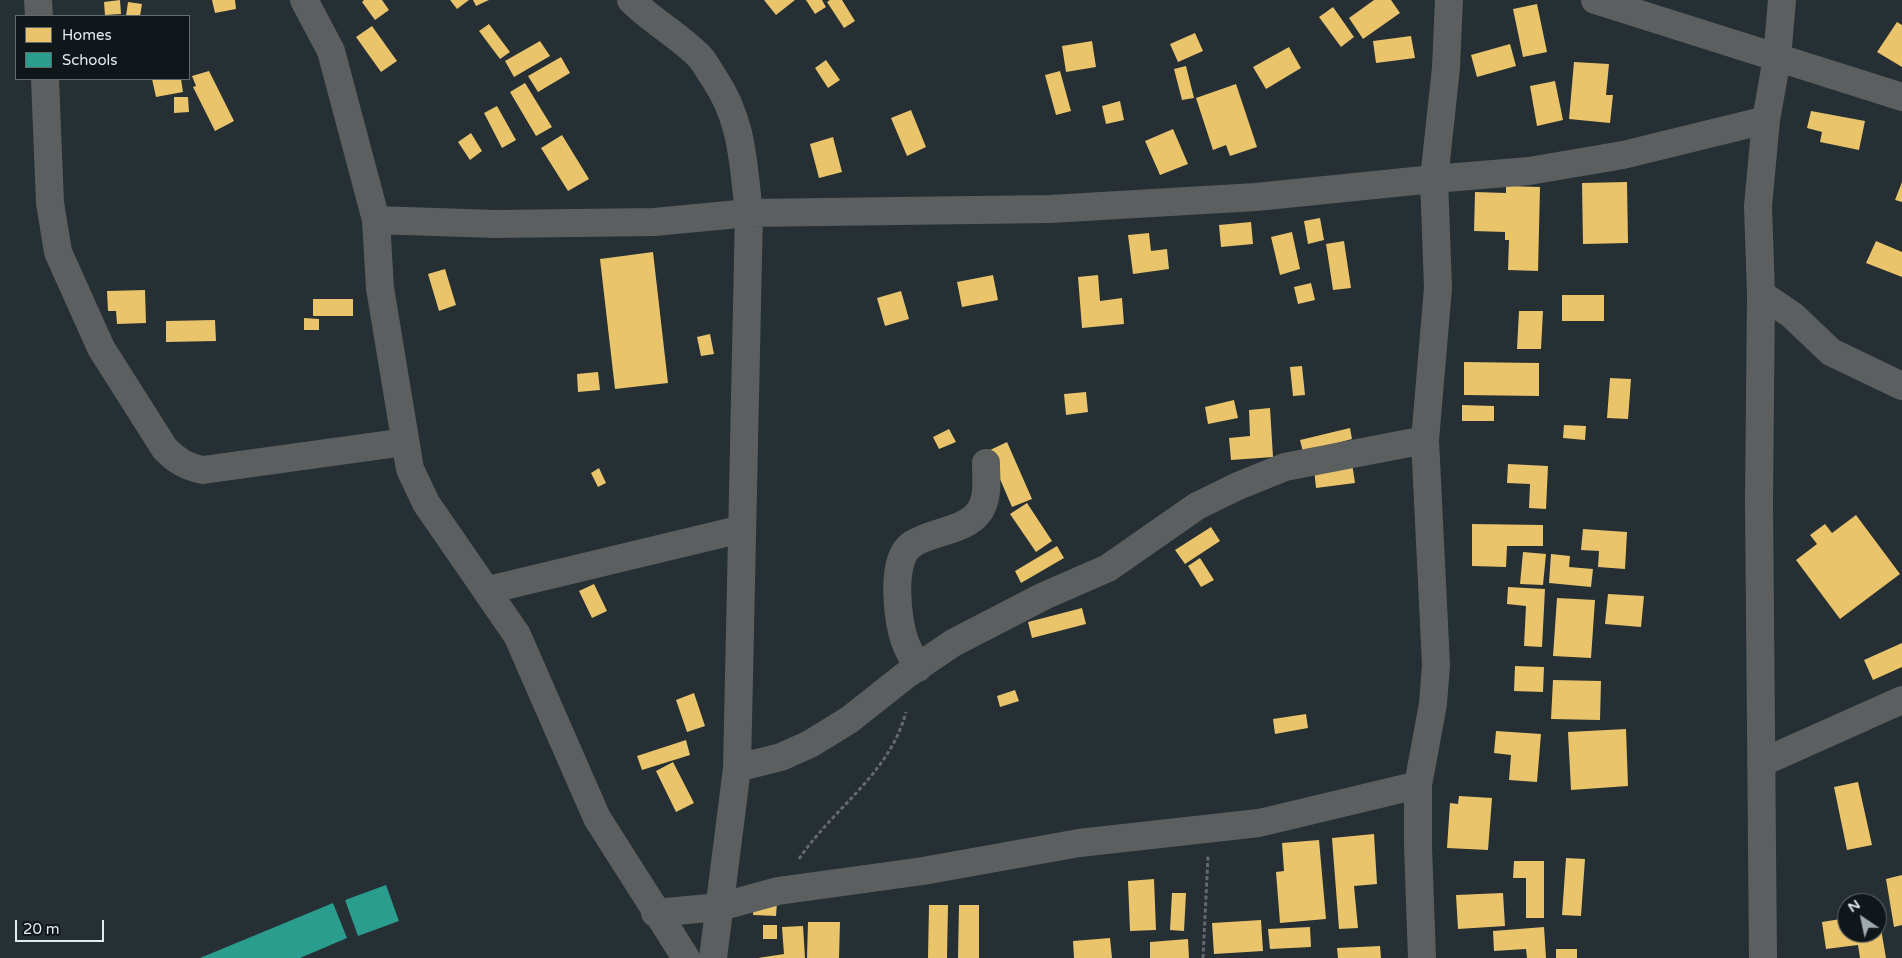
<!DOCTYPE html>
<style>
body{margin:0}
#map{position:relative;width:1902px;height:958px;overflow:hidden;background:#262f33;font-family:"Varela Round",sans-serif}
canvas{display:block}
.legend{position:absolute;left:15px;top:15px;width:175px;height:65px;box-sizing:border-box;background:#10171a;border:1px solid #646b6f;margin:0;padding:6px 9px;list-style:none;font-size:15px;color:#e1eaef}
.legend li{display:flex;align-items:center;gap:10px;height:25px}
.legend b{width:25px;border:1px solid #646b6f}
.north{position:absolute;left:1837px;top:893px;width:50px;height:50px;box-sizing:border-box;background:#10171a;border:1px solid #646b6f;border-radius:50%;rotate:326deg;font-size:14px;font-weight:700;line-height:20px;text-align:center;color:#e1eaef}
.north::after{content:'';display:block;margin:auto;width:18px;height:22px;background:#a0a9ad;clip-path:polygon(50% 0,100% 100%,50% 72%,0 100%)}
.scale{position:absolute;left:15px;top:920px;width:89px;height:22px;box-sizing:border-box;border:2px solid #e1eaef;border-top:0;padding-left:6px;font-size:15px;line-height:18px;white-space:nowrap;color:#e1eaef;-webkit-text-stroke:4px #10171a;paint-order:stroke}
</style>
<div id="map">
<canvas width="1902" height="958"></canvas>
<ul class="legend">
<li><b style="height:14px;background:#e9c46a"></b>Homes</li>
<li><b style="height:14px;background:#2a9d8f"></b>Schools</li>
</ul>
<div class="north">N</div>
<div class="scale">20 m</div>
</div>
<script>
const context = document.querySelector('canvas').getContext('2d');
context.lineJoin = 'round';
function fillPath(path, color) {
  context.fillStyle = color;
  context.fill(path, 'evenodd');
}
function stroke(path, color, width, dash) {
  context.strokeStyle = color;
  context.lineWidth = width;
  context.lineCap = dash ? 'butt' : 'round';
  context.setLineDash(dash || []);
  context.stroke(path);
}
fillPath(new Path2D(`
 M120,0L121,14L105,15L104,2Z
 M212,0H235L236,9L215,13Z
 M364,0H382L389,10L375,20L362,2Z
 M450,0H469L457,9Z
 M473,0H489L476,6Z
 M764,0H795L776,15Z
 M806,0H822L826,7L815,14Z
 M830,0H842L855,21L844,28L827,2Z
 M1374,0H1391L1400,13L1363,39L1349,18Z
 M128,2L142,4L140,16H126Z
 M1537,4L1547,52L1523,57L1513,9Z
 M1333,7L1354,37L1341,47L1319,17Z
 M1897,22L1902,25V67L1877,52Z
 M489,24L510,52L500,59L479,31Z
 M372,26L397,61L381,72L356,37Z
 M1195,33L1203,51L1178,62L1170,44Z
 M1411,36L1415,58L1376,63L1373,41Z
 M540,41L550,56L514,77L505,61Z
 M1092,41L1096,67L1066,72L1062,46Z
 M1510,44L1516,66L1477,77L1471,55Z
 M1289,47L1301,68L1266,89L1253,67Z
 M561,57L570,73L538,92L528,76Z
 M826,60L840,80L828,88L815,68Z
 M1574,62L1609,64L1606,95H1613L1610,123L1569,119Z
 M1186,66L1194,98L1182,100L1174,69Z
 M209,71L234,121L215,131L193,87L196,86L192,76Z
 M1060,71L1071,111L1056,115L1045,75Z
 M152,79H181L183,92L156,97Z
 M1555,81L1563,120L1537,126L1530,86Z
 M525,83L552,127L536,136L510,92Z
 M1236,84L1257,147L1230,156L1226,145L1213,150L1196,98Z
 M174,97H188L189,112L174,113Z
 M1120,101L1124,120L1106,124L1102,106Z
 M497,106L516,140L502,148L484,113Z
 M911,110L926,147L907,156L891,118Z
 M1811,111L1865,121L1859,150L1820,142L1822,132L1807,128Z
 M1173,129L1188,164L1160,175L1145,141Z
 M471,133L482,151L470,160L458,142Z
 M562,135L589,179L568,191L541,148Z
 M833,137L842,172L819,178L810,144Z
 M1627,182L1628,243L1583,244L1582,183Z
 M1902,182V202L1895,200Z
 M1506,186L1540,187L1538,271L1508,270L1509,240H1505V232L1474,231L1475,192L1506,193Z
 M1320,218L1324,240L1308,244L1304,221Z
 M1251,222L1253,244L1221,247L1219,225Z
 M1292,232L1300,269L1280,275L1271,237Z
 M1149,233L1151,251L1167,249L1169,269L1133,274L1128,235Z
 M1344,241L1351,288L1333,290L1326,244Z
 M1876,241L1902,252V277L1866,263Z
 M653,252L668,383L615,389L600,259Z
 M445,269L456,305L439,311L428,274Z
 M993,275L998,300L962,307L957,282Z
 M1098,275L1100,301L1122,298L1124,324L1082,328L1078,277Z
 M1311,283L1315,300L1298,304L1294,287Z
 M145,290L146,323L117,324L116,311H108L107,291Z
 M901,291L909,319L885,326L877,298Z
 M1562,295H1604V321H1562Z
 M313,299H353V316H313Z
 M1519,311H1543L1541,349H1517Z
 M304,318L319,319V330H304Z
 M215,320L216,341L166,342V321Z
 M710,334L714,354L701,356L697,337Z
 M1464,362L1539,363V396L1464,395Z
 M1302,366L1305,395L1293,396L1290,367Z
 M598,372L600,390L578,392L577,374Z
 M1610,378L1631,379L1628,419L1607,418Z
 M1086,392L1088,412L1066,415L1064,394Z
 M1234,400L1238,418L1208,424L1205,407Z
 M1462,405L1494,406V421H1462Z
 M1270,408L1273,457L1231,460L1229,438L1250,436L1249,410Z
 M1564,425L1586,426L1585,440L1563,438Z
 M1350,428L1352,439L1303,452L1300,440Z
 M949,429L956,442L939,449L933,437Z
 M1007,442L1032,499L1012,507L988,451Z
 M1352,463L1355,483L1316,488L1314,469Z
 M1508,464L1548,466L1546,509L1529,508L1530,484L1507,483Z
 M599,468L606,483L598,487L591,473Z
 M1027,503L1052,541L1036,552L1010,514Z
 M1856,515L1900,574L1840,619L1796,560L1817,544L1810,535L1825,524L1832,533Z
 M1472,524L1543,525V546H1507L1506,567L1472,566Z
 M1211,527L1220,541L1185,564L1175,550Z
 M1583,529L1627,532L1625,569L1598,567L1599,551L1581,550Z
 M1057,546L1064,558L1021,583L1015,571Z
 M1523,552L1546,554L1543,585L1520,584Z
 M1551,554L1570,556L1569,567L1593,569L1591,587L1549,583Z
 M1200,558L1214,580L1201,587L1188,566Z
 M594,584L607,611L592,618L579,591Z
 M1508,587L1545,589L1542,647L1524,646L1526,606L1507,604Z
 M1608,594L1644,596L1641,627L1605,624Z
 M1557,598L1595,600L1591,658L1553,656Z
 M1082,608L1086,624L1032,638L1028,622Z
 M1902,643V667L1873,680L1864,660Z
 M1515,666L1544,667L1543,692L1514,691Z
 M1553,680L1601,681L1600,720L1551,719Z
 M1015,690L1019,701L1000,707L997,696Z
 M694,693L705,726L687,732L676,700Z
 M1306,714L1308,728L1275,734L1273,719Z
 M1626,729L1628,786L1571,790L1568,732Z
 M1496,731L1541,734L1537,782L1509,780L1511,755L1494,753Z
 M686,740L690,755L642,770L637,756Z
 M673,762L694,803L676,812L656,771Z
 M1858,782L1872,845L1847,850L1834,787Z
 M1459,796L1492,798L1488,850L1447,848L1450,803L1458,804Z
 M1374,834L1377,884L1354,886L1358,928L1339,929L1332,838Z
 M1319,840L1326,919L1280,923L1276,872L1284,871L1282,843Z
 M1566,858L1585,859L1581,916L1562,915Z
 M1514,861H1544V918H1526V878H1513Z
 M1902,875V925L1894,927L1886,879Z
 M1154,879L1156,930L1130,931L1128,881Z
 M1172,893H1186L1184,931L1170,930Z
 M1503,893L1505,926L1458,929L1456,895Z
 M754,902L777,903L776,916L753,915Z
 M929,905H948L947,958H928Z
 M959,905H979V958H958Z
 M1877,906L1886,958H1860L1858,945L1826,949L1822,922L1847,918V933H1877Z
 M1261,920L1263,951L1214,954L1212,923Z
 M808,922H840L839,958H807Z
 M763,925H777V939H763Z
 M803,926L805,958H758L784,954L782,927Z
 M1310,927L1311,947L1270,949L1268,929Z
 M1544,927L1546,958H1527L1526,949L1494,951L1493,931Z
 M1110,938L1112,958H1074L1073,941Z
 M1188,939L1189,958H1150V942Z
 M1380,946L1381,958H1338L1337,948Z
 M1556,949H1577V958H1556Z`), '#e9c46a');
fillPath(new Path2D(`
 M386,885L399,921L358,936L345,900Z
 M333,903L347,938L300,958H200Z`), '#2a9d8f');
stroke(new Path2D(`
 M799,859C834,807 889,775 906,712
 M1203,958L1208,856`), '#65696a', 3, [4, 2.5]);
stroke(new Path2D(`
 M38,0L39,16
 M304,0L331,51L376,220L380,288L410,469L426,503L517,635L597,818L686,958
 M631,0C652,21 678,35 699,56C705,62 709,71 714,78C743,121 743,163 749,213L737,768L713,958
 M1595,0L1902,97
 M45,79L50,203L58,252L101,348L165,449C177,461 187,467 203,470L405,442
 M376,220L495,224L654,222L749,213L1050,209L1256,197L1434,179L1529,171L1623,155L1766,120
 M1761,294L1792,315L1831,352L1902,386
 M488,590L742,529
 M918,668C914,660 909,652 906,644C897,623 890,560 911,545C931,531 964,532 979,512C989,498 986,479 986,463
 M1761,763L1902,700
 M737,768L781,757L810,744L849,720L906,675L953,643L1044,596L1108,568L1197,506L1238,486L1285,467L1425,440
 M655,913L720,907L778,891L923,871L1079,843L1259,823L1418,785
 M1422,958L1418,846V785L1433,704L1436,665L1425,440L1438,288L1434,179L1446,68L1449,0
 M1763,958L1759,501L1761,294L1758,206L1766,120L1777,58L1782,0`), '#5c5f60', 28);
</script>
